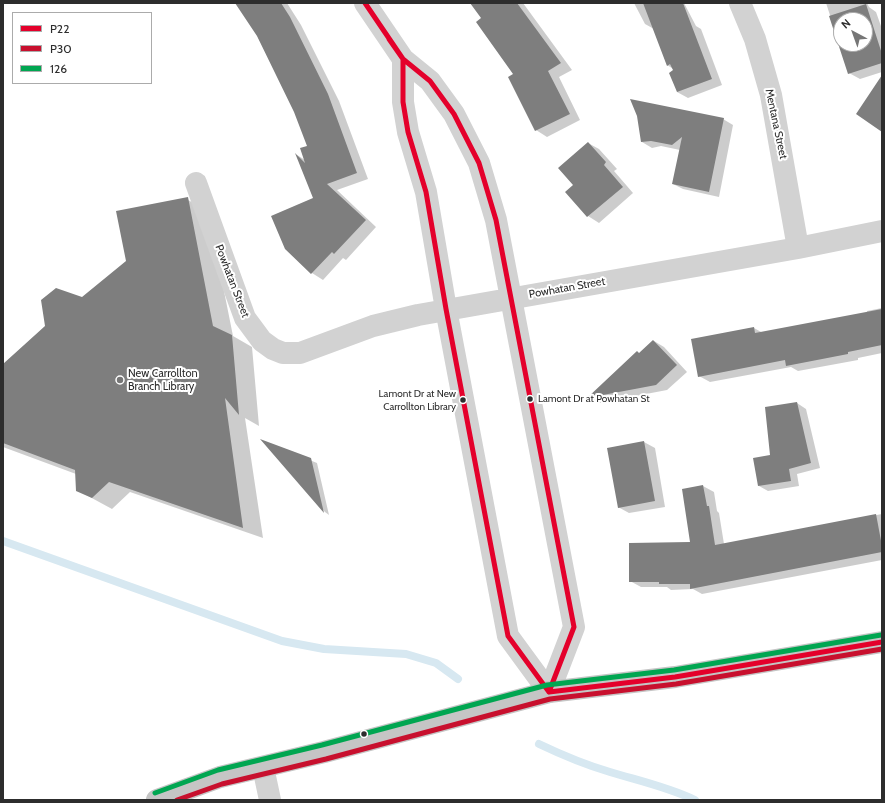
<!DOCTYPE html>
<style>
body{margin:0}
#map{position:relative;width:885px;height:803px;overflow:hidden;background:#fff;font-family:Cabin,sans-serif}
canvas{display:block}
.frame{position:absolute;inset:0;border:4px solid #2d2d2d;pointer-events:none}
.legend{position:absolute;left:12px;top:12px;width:140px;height:72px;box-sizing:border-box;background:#fff;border:1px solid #ababab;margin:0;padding:5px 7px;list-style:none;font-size:12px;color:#2d2d2d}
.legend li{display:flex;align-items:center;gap:8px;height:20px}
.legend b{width:20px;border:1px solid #ababab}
.north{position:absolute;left:833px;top:12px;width:40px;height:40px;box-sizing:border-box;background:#fff;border:1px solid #ababab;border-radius:50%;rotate:319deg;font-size:11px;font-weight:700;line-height:16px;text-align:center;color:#2d2d2d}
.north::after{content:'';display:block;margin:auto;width:14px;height:18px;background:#767676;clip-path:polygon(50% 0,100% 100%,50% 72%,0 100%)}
</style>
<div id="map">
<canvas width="885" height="803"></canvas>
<div class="frame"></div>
<ul class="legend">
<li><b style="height:5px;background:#e4002b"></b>P22</li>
<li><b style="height:5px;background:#c8102e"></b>P30</li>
<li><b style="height:5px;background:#00a651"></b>126</li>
</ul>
<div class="north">N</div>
</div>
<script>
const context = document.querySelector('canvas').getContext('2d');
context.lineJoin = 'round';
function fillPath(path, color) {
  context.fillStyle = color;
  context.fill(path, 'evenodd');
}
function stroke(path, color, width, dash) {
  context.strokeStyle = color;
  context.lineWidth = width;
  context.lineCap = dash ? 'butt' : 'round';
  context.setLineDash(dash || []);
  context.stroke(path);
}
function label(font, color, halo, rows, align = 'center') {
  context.font = font + ' Cabin,sans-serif';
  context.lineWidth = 4;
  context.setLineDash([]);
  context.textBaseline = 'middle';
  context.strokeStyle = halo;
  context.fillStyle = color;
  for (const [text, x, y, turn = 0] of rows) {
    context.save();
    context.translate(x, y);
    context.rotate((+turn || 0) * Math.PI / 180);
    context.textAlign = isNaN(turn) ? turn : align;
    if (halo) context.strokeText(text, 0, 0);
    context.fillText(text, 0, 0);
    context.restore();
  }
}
fillPath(new Path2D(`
 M237,3H287L301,25L339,101L368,179L337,190L376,227L346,260L343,258L323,280L312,273L286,249L314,198L297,155L305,160L308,146L295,112L257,35Z
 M471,3H523L572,70L559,77L580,120L547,137L536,130L514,75L482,18Z
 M634,3H684L696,26L701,29L722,85L688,98L677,92L675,70L667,65L654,29L645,24Z
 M826,3H867L869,7L876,12L882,29V72L860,79L849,73ZM841,20H865V44H841Z
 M638,115L723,119L733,125L719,197L683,189L673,184L680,150L661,146L652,148L642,142Z
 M588,143L599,149L617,169L614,171L633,193L599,223L588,216Z
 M188,200L208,211L233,336L252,347L259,426L245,418L263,538L130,492L112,509L77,490L76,474L3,447V366L127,261Z
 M882,308V353L858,358V360L798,371L791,367L710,382L699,376L754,328L763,333L867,313V311Z
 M654,341L664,347L687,372L667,390L599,403L589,398Z
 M797,403L806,409L820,468L797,474L799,486L768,491L759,486L771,456Z
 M263,441L317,463L329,515L325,512Z
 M644,442L655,448L665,507L629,513L618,507Z
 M703,486L714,492L717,511L719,513L724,544L882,514V560L702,594L693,589L671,590L667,587H641L630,581L691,543Z`), '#0003');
stroke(new Path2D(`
 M3,541L282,641L324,649L406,654L436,663L458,679
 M539,744C562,755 586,765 610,772C640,781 668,787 695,800`), '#d7e8f1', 8);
fillPath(new Path2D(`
 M235,3H281L290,17L328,94L357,173L327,184L366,220L334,254L332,252L311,274L285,249L271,216L313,198L295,153L305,163L300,148L307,146L294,112L257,36Z
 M470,3H517L561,63L548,71L570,114L535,131L508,77L513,74L476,22L481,18Z
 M643,3H683L712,79L677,92L669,73L673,70L670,64L667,66Z
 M866,4L882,54V63L848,74L829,16ZM841,20H865V44H841Z
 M882,75V132L856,114Z
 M630,99L724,118L709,192L672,184L682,137L672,145L651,141L641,142L637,116Z
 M588,142L606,162L604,165L623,187L587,217L565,192L573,185L558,168Z
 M188,197L213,326L232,335L239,415L225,398L243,528L109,482L92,498L76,491L75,470L3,443V364L45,326L41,300L56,288L82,297L126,261L116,211Z
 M882,309V345L848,352V354L786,366L785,360L698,377L691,339L754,327L755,333Z
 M653,340L677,365L656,385L587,398L637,351L639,353Z
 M797,402L811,463L789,469L791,481L758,486L753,458L770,455L765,407Z
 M260,439L311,458L324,513Z
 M644,441L655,501L618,508L607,448Z
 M703,485L707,506H709L715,545L876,514L882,546V552L690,589V584H659V582H629V543L690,542L682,489Z`), '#7e7e7e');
stroke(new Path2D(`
 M365,3L403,59L430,81L454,114L479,163L496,220L574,627L549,692
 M740,3L755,39L771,95L798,248
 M403,59V102L408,132L426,192L446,309L508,636L549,692
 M196,183L245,318L262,341L273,349L283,353H300L373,326L418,315L798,248L882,231
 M263,767L270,800`), '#d2d2d2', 22);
stroke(new Path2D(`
 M157,800L220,777L324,752L549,692L675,677L882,642`), '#c5c5c5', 22);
stroke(new Path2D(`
 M365,3L403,59L430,81L454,114L479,163L496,220L574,627L549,692
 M389,39L403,59V102L408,132L426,192L446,309L508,636L549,692
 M549,692L675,677L882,642`), '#e4002b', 5);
stroke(new Path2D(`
 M177,800L222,784L326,759L550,699L676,684L882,649`), '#c8102e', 5);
stroke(new Path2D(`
 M155,793L218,770L322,745L547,685L674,670L881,635`), '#00a651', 5);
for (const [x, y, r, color] of [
 [120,380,4,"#767676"],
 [530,399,3.5,"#2d2d2d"],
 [463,400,3.5,"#2d2d2d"],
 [364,734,3.5,"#2d2d2d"]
]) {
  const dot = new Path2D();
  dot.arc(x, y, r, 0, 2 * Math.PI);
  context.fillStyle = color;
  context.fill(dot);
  stroke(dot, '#fff', 1.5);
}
label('10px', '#2d2d2d', '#fff', [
 ["Lamont Dr at New",456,394],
 ["Carrollton Library",456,407],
 ["Lamont Dr at Powhatan St",538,399,"left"]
], 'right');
label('11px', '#2d2d2d', '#fff', [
 ["Mentana Street",776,124,78],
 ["Powhatan Street",232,281,69],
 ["Powhatan Street",567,288,-10]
]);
label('11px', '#2d2d2d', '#fff', [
 ["New Carrollton",128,374],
 ["Branch Library",128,387]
], 'left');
</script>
